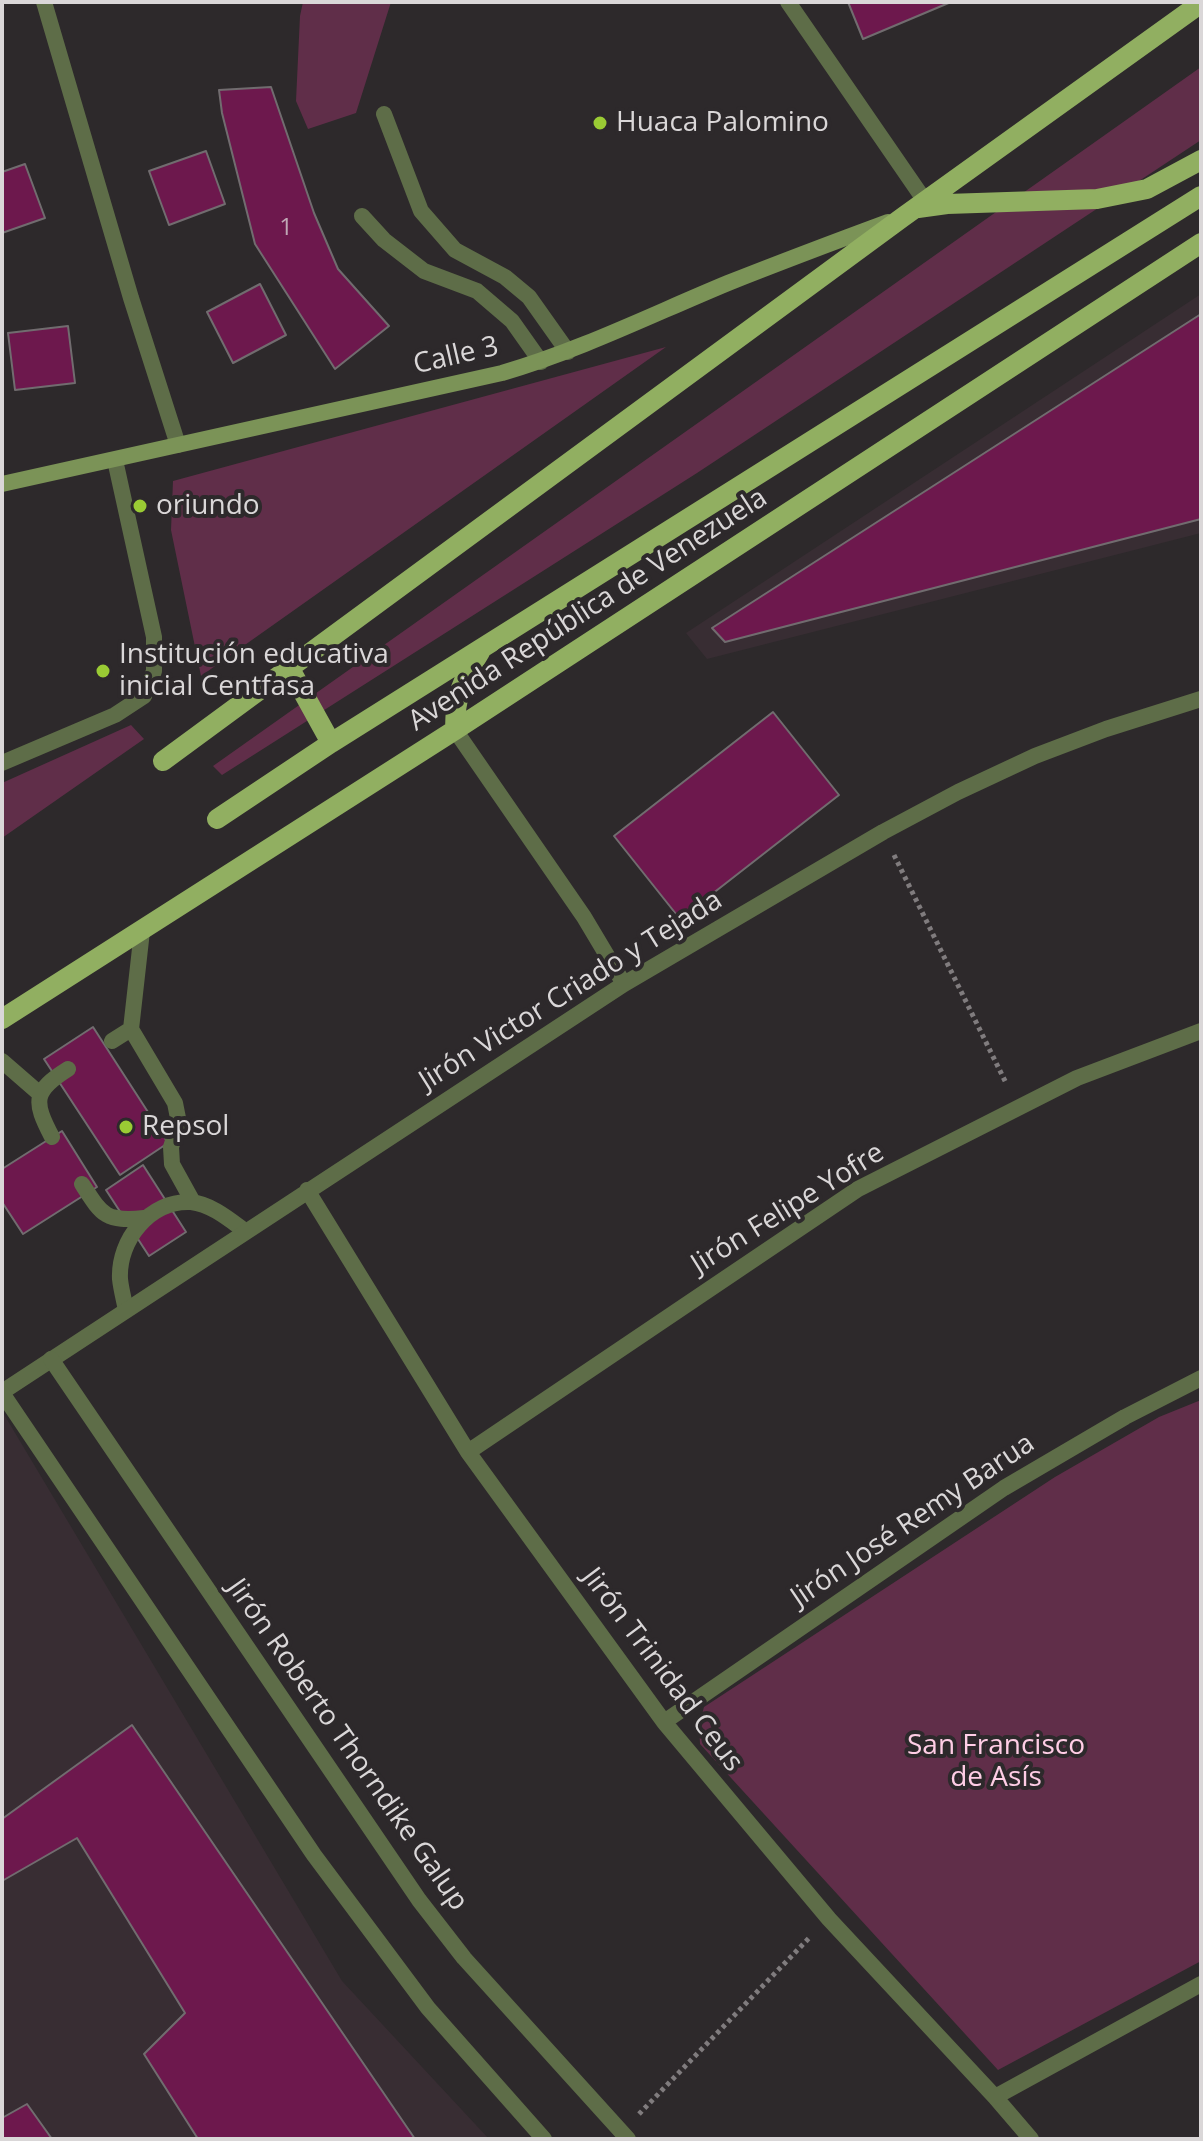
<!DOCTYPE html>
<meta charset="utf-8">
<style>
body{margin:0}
#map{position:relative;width:1203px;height:2141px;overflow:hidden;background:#2d292b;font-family:"Open Sans",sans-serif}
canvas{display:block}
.frame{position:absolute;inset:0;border:4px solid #dad7d8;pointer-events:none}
</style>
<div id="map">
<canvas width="1203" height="2141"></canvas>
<div class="frame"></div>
</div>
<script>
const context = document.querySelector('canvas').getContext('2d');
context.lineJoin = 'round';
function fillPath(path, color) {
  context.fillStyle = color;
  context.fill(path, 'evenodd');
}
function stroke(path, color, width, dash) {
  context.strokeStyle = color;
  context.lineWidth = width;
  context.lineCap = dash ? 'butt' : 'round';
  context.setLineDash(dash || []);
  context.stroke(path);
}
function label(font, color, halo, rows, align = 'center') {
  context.font = font + ' "Open Sans",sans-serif';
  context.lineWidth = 8;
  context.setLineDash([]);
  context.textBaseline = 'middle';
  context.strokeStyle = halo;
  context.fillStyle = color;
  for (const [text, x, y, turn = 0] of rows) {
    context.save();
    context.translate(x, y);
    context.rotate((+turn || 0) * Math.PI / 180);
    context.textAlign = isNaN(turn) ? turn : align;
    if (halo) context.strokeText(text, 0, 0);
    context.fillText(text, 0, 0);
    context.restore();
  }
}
fillPath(new Path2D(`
 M1201,294V533L707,659L686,633Z
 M2,1411L342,1981L489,2139H2Z`), '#382d33');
fillPath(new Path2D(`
 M303,2H391L356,113L308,129L296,101L300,16Z
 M1201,67V140L697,473L222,775L213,766Z
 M666,347L201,676L171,530L173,481Z
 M131,725L144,739L2,838V783Z
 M1201,1400V1961L998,2070L700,1744L699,1725L704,1707L1055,1477L1159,1417Z`), '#602e49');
const building = new Path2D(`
 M848,2H951L863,39Z
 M271,87L314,213L338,269L389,326L335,369L255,244L222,113L219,90Z
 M206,151L225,204L169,225L149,171Z
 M25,164L45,218L2,233V172Z
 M260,284L286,335L233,363L207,312Z
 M1201,314V519L725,642L712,628Z
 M68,326L75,383L15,390L8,333Z
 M773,712L839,795L680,919L614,836Z
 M93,1027L168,1143L120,1175L44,1059Z
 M62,1131L97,1187L23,1234L2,1202V1169Z
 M143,1165L186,1232L149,1256L106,1190Z
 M132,1725L415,2139H198L144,2054L185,2013L77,1838L2,1881V1819Z
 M27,2104L52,2139H2V2118Z`);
fillPath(building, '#6d184d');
stroke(building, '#716c6f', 2);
stroke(new Path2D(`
 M894,855L1006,1083
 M639,2114L810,1937`), '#807c7e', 5, [4, 4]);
stroke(new Path2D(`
 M788,2L925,201
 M384,114L421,211L455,250L505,277L529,297L568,352
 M362,216L384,240L424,271L477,291L512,321L541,362
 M131,1029L175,1103L179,1123L171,1147L172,1164L193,1202
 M112,1041L131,1029L142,931
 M2,1061L40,1094
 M52,1137C33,1101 33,1091 68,1069
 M82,1184C102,1215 105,1222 144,1218
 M126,1310C124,1300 121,1289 120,1279C118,1240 150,1200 191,1202C211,1204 230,1220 245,1231`), '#5e6d48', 16);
stroke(new Path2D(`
 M44,2L131,298L178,445
 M455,730L584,917L624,984
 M2,763L115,715L144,696L154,671V637L115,460
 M307,1190L468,1452L664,1722L829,1919L995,2097L1031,2139
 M2,1392L624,984L883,832L958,792L1035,756L1106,729L1201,699
 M468,1452L858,1189L1077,1078L1201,1031
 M664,1722L1004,1488L1125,1417L1201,1378
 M995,2097L1201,1984`), '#5e6d48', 16);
stroke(new Path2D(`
 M51,1359L419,1900L464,1958L628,2139
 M2,1393L314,1855L428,2008L544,2139`), '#5e6d48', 16);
stroke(new Path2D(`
 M2,484L502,373C581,350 653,314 728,283C781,262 834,242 888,222`), '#7b9357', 16);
stroke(new Path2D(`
 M918,208L947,204L1097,199L1147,189L1201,160
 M289,667L331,743
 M455,730C455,695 462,681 480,652
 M163,761L903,217L1201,3
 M217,819L331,743L1201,196
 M2,1019L455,730L1201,243`), '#91af61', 20);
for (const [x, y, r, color] of [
 [600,123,8,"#9acb34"],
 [140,506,8,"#9acb34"],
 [103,671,8,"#9acb34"],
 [126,1127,8,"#9acb34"]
]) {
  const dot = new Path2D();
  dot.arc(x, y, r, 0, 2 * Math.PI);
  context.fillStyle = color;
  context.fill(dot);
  stroke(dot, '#2d292b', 3);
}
label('24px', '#bfa7b5', null, [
 ["1",286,228]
]);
label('28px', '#dad7d8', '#2d292b', [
 ["Huaca Palomino",616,123],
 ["oriundo",156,506],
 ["Institución educativa",119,655],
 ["inicial Centfasa",119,687],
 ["Repsol",142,1127]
], 'left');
label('28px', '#dad7d8', '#2d292b', [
 ["Calle 3",456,356,-13],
 ["Avenida República de Venezuela",588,610,-33],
 ["Jirón Victor Criado y Tejada",571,991,-32],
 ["Jirón Felipe Yofre",788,1209,-32],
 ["Jirón José Remy Barua",913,1521,-34],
 ["Jirón Trinidad Ceus",662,1670,53],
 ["Jirón Roberto Thorndike Galup",347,1745,55]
]);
label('28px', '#ffcde5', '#2d292b', [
 ["San Francisco",996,1746],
 ["de Asís",996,1778]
]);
</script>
